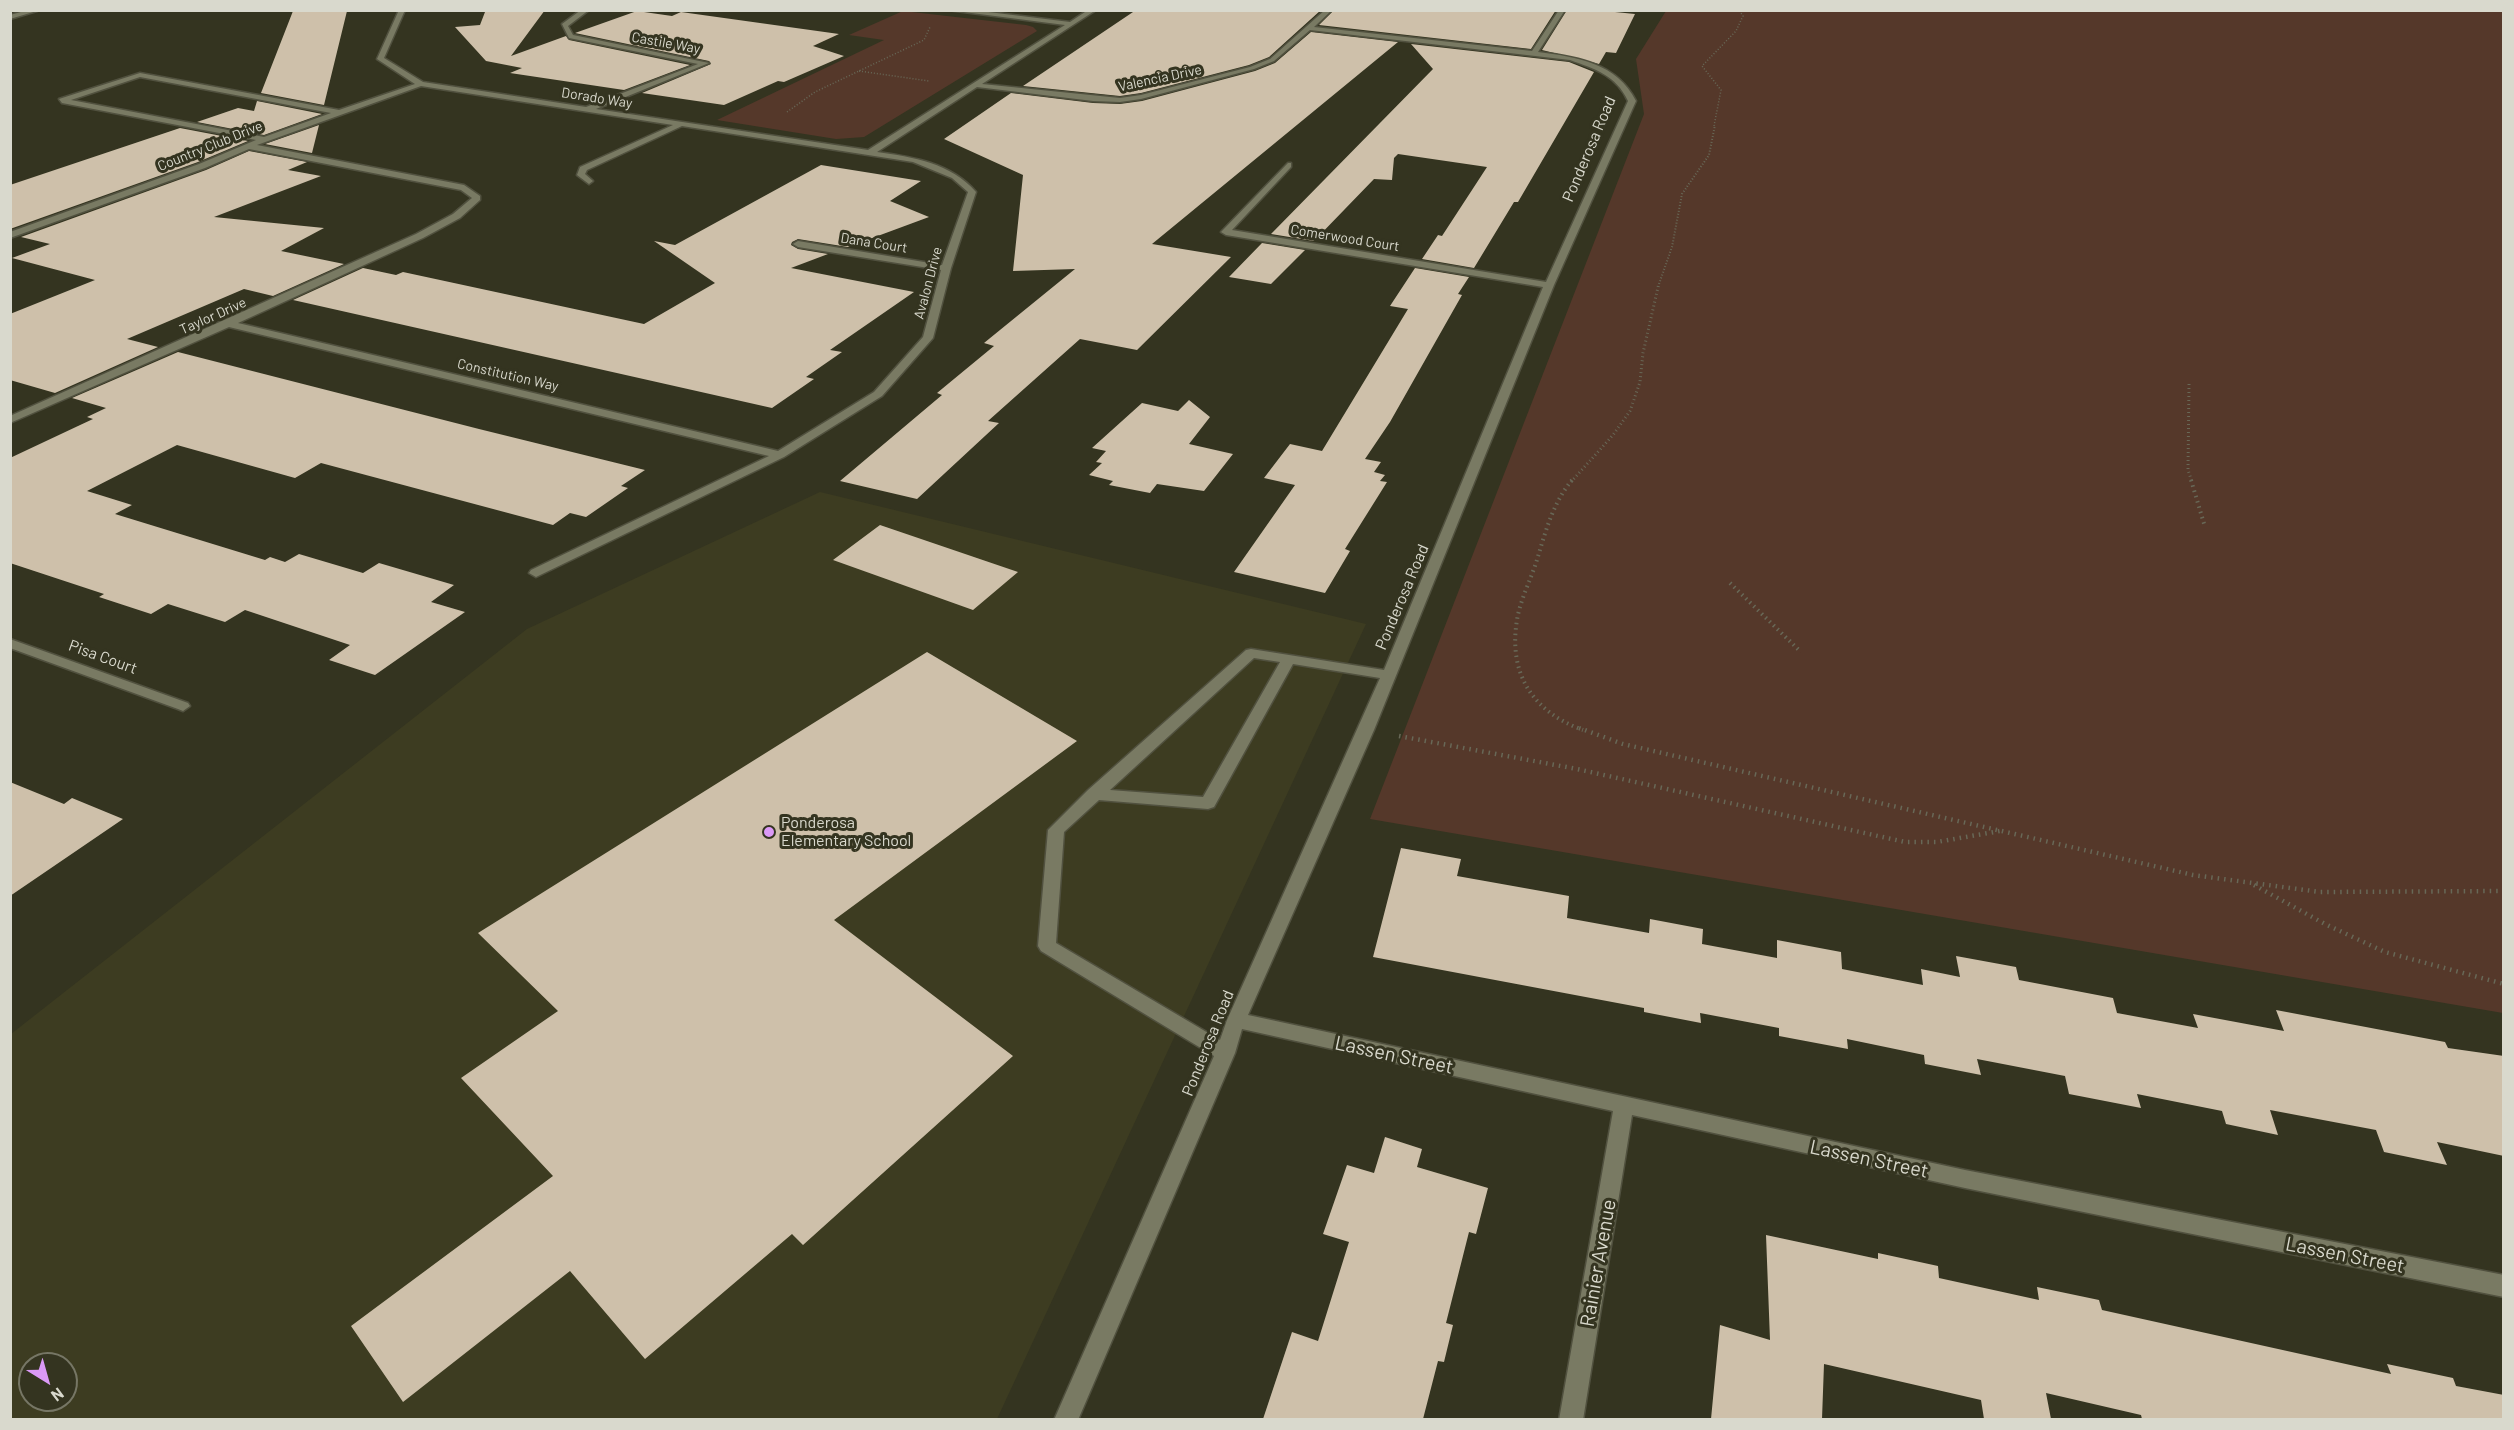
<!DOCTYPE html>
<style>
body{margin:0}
#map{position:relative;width:2514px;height:1430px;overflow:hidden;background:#343420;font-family:Barlow,sans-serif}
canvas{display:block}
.frame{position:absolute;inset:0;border:12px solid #d9d9cd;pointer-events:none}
.north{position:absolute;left:18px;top:1352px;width:60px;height:60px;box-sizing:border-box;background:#343420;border:2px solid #767665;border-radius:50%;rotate:143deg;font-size:16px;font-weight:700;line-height:24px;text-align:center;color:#d9d9cd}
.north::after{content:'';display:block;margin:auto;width:21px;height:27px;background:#db99f6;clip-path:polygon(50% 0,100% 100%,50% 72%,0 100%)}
</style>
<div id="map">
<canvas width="2514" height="1430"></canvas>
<div class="frame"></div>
<div class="north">N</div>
</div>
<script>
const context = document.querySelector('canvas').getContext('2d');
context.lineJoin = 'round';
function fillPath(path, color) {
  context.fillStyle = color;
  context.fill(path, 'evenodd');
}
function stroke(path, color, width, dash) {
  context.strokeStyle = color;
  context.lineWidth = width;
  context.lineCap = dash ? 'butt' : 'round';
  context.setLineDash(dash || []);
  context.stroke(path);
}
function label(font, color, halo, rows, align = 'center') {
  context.font = font + ' Barlow,sans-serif';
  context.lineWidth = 6;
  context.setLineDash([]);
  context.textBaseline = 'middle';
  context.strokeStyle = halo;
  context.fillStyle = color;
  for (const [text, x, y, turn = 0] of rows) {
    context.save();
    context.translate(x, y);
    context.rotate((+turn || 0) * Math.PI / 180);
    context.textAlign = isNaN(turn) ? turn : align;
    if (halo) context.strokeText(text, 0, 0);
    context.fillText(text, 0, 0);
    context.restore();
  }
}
fillPath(new Path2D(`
 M820,492L1366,624L997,1419L11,1420V1034L527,629ZM30,1364H66V1400H30Z`), '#3d3c21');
fillPath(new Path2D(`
 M903,11L1026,25L1033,27L1037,31L864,137L836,139L717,120L884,40L849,35Z
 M1666,11H2503V1013L1370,819L1644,114L1636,59Z`), '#55382a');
fillPath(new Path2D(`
 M496,10H545L511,56L566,36L569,40L690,65L624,90L510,73L522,68L486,61L455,27L480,25L485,12Z
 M1136,10H1321L1269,57L1249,65L1141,93L1120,96L1023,86Z
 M1334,10H1556L1531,49L1319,25Z
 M1567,10H1595L1635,14L1616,53L1606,52L1599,64L1542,50Z
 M293,11H347L324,105L261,93Z
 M637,11L672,16L681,12L839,34L813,46L844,56L784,82L778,81L724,105L642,93L711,64L709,61L575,33Z
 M1311,32L1398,42L1152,244L1231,257L1137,350L1080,339L988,421L999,423L917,499L840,481L942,395L937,393L994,346L984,343L1075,269L1013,271L1023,175L944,139L1011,93L1093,103L1120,104L1142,101L1255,71L1275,63Z
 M1411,44L1569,62L1594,72L1518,202H1514L1474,268L1422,259L1438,235L1442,236L1487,167L1398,154L1394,158L1392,180L1374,179L1314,241L1271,234L1433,69Z
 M257,101L322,114L264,135L197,122L238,108L254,111Z
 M319,125L312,153L265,144Z
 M180,128L248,141L198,162L10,229V185Z
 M249,151L307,162L288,170L321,176L214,217L324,228L281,251L344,264L273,296L244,289L127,339L158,347L55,393L10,380V314L95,280L12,258L50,244L21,237L206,170Z
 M821,165L921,181L890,201L929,217L848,247L798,239L792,242L791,245L798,249L828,254L791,268L914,292L830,350L842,352L806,377L814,379L772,408L293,300L363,268L396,275L403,272L644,324L715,283L654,241L675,245Z
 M1262,243L1305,250L1271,284L1229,277Z
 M1415,268L1469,277L1458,294L1462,295L1390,422L1365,459L1381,462L1374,472L1385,475L1380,481L1387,482L1345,549L1350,551L1325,593L1234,572L1295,485L1264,478L1290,444L1322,451L1408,309L1390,306Z
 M178,352L479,429L645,470L621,486L628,488L586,517L570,513L553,525L321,463L295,478L177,445L87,491L132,505L115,514L265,560L270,557L285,562L299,554L363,573L379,563L454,585L431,602L465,612L375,675L329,660L350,645L245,610L225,622L168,604L151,614L99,597L104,594L10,563V458L78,426L93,419L87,417L106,408L72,398Z
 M1189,400L1210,417L1189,444L1233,454L1204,491L1157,484L1150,493L1109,485L1113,481L1089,475L1102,463L1096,462L1106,451L1092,448L1142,403L1178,411Z
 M880,525L1018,572L973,610L833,560Z
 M927,652L1077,741L834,920L1013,1056L803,1245L792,1234L645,1359L570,1271L403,1402L351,1326L553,1176L461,1078L558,1011L478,933Z
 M10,782L64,804L72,798L123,819L10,896Z
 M1401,848L1461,859L1457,876L1569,896L1567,918L1649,933L1650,919L1703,929L1702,944L1777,958V940L1841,952L1842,969L1923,985L1921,969L1960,977L1956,956L2016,967L2019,980L2113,998L2117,1013L2198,1028L2193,1014L2284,1031L2276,1010L2445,1042L2448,1048L2504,1056V1156L2437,1142L2447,1165L2384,1152L2376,1130L2270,1110L2278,1135L2226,1124L2222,1111L2137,1094L2141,1108L2069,1094L2065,1076L1977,1059L1981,1075L1925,1064L1924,1055L1847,1039L1848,1049L1779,1036V1028L1700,1013L1701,1023L1644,1012V1008L1373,957Z
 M1385,1137L1422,1149L1417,1167L1488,1188L1476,1234L1469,1232L1446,1323L1453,1325L1444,1362L1438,1361L1423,1419H1263L1292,1332L1318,1341L1349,1242L1323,1234L1347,1165L1374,1173Z
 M1766,1235L1878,1259V1253L1938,1266L1939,1278L2039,1300L2037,1287L2099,1300L2102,1310L2391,1374L2387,1364L2453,1378L2456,1386L2504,1395V1419H2142L2141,1415L2046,1393L2051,1419H1984L1981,1400L1824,1364L1822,1419H1711L1720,1325L1770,1340Z`), '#cec0aa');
const minor = new Path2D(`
 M28,10H40L10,19V15Z
 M399,10H405L384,58L423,82L586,107L698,64L569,38L562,24L581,10H589L568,26L573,35L709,63L596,109L868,150L1065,25L948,10H972L1070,22L1088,10H1096L982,84L1120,98L1141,95L1250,67L1270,59L1325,10H1332L1314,27L1532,51L1559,10H1565L1538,52C1577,57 1617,63 1636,101L1554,285L1374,730L1248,1015L1965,1170L2504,1275V1297L1965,1188L1632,1115L1583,1420H1559L1613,1111L1242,1029L1235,1053L1078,1420H1054L1214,1056L1041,951L1038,946L1048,830L1088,790L1246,650L1251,649L1384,670L1543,287L1226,235L1221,232L1288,163H1291V167L1232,230L1546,282L1628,101C1616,75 1595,69 1570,60L1310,30L1274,61L1254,69L1141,99L1120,102L1093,101L977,87L877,152C913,157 951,163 976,192L951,268L933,338L882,396L784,457L536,577L529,573L531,570L769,456L229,327L10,423V416L416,234L453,214L472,198L461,190L249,149L205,168L10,238V232L199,164L256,140L62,103L59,99L140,73L339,110L415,84L377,59ZM140,77L331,113L264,137L71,100ZM421,86L673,125L580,167L577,175L589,184L593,181L585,174L587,170L682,126L913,162L952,178L968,192L942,265L798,241L793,244L798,247L941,270L923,337L874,392L778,451L238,323L423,238L460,218L480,200V196L464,185L257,145ZM1254,658L1280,662L1203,797L1110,790ZM1293,664L1380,678L1227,1020L1220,1040L1056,943L1064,832L1099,800L1208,809L1214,807Z
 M10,639L188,703L190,706L183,711L178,709L10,648Z`);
stroke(minor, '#51513f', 3);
stroke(new Path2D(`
 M859,71L929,81
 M787,112L815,92L924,40L930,27
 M1714,126L1721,90L1702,66L1736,31L1743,16L1739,10`), '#686857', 1.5, [1, 2]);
stroke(new Path2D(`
 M1659,284L1672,247L1682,194L1709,155L1715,125`), '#686857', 2, [1, 2]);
stroke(new Path2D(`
 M2189,384L2188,470L2192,482
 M1571,482L1613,435L1630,411L1640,382L1643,353L1659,283`), '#686857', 3, [1, 3]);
stroke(new Path2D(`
 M1572,480C1552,504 1545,534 1536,563C1530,581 1520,601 1517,620C1508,674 1533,712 1583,730
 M2191,480L2205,527
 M1730,583L1801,652`), '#686857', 4, [1.5, 4]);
stroke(new Path2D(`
 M1579,728L1623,744L2193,875L2320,892L2504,891
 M1399,736L1577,769L1905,842H1937L2000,831
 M2254,885L2325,924L2385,952L2504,984`), '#686857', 4.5, [1.5, 5]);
fillPath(minor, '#797a63');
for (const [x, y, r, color] of [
 [769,832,6,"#db99f6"]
]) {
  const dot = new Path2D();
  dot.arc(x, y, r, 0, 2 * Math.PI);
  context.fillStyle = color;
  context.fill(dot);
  stroke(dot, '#343420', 2);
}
label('14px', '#d9d9cd', '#343420', [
 ["Castile Way",666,43,10],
 ["Valencia Drive",1160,78,-12],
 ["Dorado Way",597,98,9],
 ["Country Club Drive",210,146,-22],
 ["Comerwood Court",1345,238,9],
 ["Dana Court",874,243,9],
 ["Avalon Drive",928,283,-75],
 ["Taylor Drive",213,316,-24],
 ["Constitution Way",508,375,13]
]);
label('16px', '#d9d9cd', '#343420', [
 ["Ponderosa Road",1589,149,-67],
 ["Ponderosa Road",1402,597,-67],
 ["Pisa Court",103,657,20],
 ["Ponderosa Road",1208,1043,-68]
]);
label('16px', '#d9d9cd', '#343420', [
 ["Ponderosa",781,823],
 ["Elementary School",781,841]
], 'left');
label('20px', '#d9d9cd', '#343420', [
 ["Lassen Street",1394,1055,12],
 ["Lassen Street",1869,1159,12],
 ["Lassen Street",2345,1255,11],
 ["Rainier Avenue",1598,1263,-80]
]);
</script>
